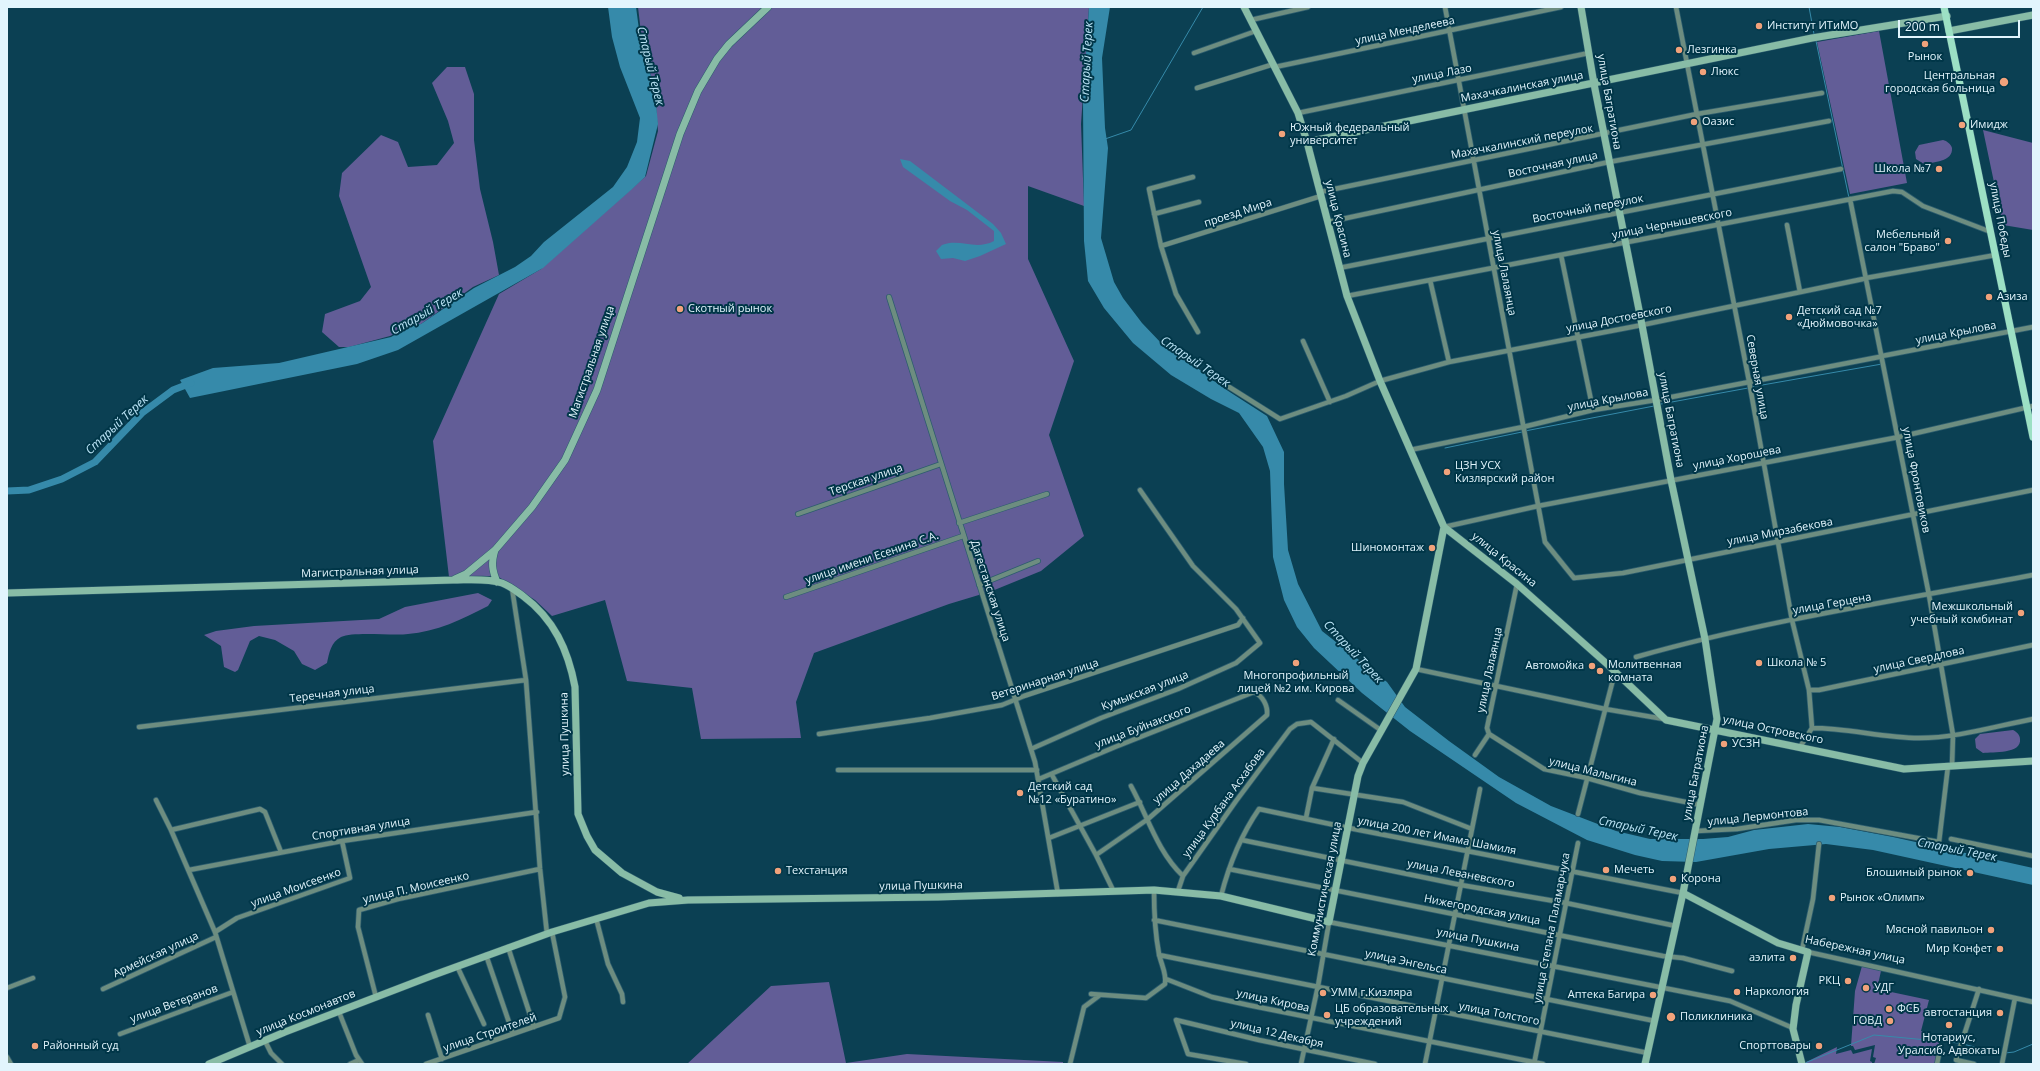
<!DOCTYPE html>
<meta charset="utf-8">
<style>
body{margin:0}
#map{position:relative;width:2040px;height:1071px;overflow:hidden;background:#0b4053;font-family:"Open Sans",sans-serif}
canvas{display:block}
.frame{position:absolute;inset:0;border:8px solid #e2f5fd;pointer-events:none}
.scale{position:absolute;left:1898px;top:20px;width:122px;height:18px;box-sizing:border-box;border:2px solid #e2f5fd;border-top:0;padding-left:5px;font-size:12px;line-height:14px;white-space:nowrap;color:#e2f5fd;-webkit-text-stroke:3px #003648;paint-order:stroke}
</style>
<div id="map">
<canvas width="2040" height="1071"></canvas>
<div class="frame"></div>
<div class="scale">200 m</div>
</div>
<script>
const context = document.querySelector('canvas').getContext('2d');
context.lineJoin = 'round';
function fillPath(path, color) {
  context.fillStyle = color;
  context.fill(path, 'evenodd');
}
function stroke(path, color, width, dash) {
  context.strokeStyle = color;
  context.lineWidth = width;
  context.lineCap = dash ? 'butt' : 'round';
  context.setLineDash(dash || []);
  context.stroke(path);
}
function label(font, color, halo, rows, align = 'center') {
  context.font = font + ' "Open Sans",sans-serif';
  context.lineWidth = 4;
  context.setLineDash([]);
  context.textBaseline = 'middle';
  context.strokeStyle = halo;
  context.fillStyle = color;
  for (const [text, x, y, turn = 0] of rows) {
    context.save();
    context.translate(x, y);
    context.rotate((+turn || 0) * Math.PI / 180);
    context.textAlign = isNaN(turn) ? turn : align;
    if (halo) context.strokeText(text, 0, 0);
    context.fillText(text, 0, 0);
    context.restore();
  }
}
fillPath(new Path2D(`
 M638,7H1089L1081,124L1084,206L1028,186V259L1074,361L1049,435L1084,536L1041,571L992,591L949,604L814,653L796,702L801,738L701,739L692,688L627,681L605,600L552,616L535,600L497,576L449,577L433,441L499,294L541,269L646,176L658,131L654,83L644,58Z
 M1879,31L1907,183L1850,194L1817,42Z
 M447,67H465L474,94V140L480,189L493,242L499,275L473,287L421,324L411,326L390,336L349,347H339L322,332L325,314L360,301L371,287L339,196L342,173L381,135L398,142L408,167L437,165L454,143L448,121L432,83Z
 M1983,130L2033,143V230L2003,225Z
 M1943,140C1947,141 1951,144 1952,148C1953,162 1933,162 1924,164L1916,159L1915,152L1919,145Z
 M478,593L492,600L488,606C463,619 436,632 408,634C392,636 354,631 341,637C331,642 329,653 327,663L315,670L302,664L294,651L275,640L259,636L250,641L238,670L235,672L224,667L221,646L204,635L216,631L254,626L379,619L405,607Z
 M2013,730C2017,732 2020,735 2020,739C2022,754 1993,752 1983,753L1976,748L1975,739L1980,734Z
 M1862,966L1881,971L1877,989L1929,1000L1921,1031L1939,1036V1052L1936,1064H1874L1876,1058L1873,1057L1875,1045L1855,1050L1853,1046H1851L1855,991Z
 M829,982L846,1063L907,1054L1063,1062V1064H687L771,986Z
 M1837,1047L1836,1054L1851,1050L1853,1054L1872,1049L1870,1061L1872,1062V1064H1802Z`), '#625d97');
fillPath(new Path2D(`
 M608,7H636L642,52L654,84L658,124L645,177L631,190L543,268L398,350L357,364L190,398L180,380L213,368L279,363L391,337L411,326L421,324L474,288L515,267L531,256L544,242L613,187L627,167L637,142L640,118L620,67L612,37Z
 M1089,7H1110L1102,58L1105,128L1108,148L1101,238L1114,282L1123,298L1142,323L1163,345L1200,370L1222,387L1267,416L1284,452V484L1288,550L1298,584L1322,631L1387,682L1405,707L1449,741L1499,777L1551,806L1616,831L1650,839H1703L1728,837L1754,830L1808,824L1840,827L1893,837L2033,868V885L1873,850L1826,844L1769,849L1696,862L1662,861L1635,855L1587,840L1516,803L1410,731L1362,693L1314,648L1297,627L1284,600L1273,557L1270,471L1263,447L1239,413L1211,399L1171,375L1133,343L1104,308L1088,281L1084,241L1083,101Z
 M900,159L910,161L993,224L1001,233L1006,244L980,256L965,261L953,258L941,259L936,251L942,245C960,238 975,251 994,241V231L967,210L950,201L903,167Z`), '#368aaa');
stroke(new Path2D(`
 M1809,7L1814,34
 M1816,41L1849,198
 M1105,139L1131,130L1203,7
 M1751,387L1882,364
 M1661,404L1748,388
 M1525,431L1654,406
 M1445,448L1522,432
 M1963,1044L2002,1054
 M2005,1053L2014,1052L2033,1044
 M1805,1063L1874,1035L1959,1043`), '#368aaa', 1);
stroke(new Path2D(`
 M7,491L29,490L62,479L95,462L142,413L173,390L191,383`), '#368aaa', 7);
const street = new Path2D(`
 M1445,7L1545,542L1574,578L1623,573L2033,490
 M1676,7L1749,381L1792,620L1809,690L1812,728L1800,747
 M1251,20L1308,7
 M1194,53L1256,31
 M1275,67L1561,7
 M1197,88L1274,64
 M1298,113L1589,53
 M1193,177L1149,189L1161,246L1176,294L1198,332
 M1320,192L1697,114L1822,93
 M1850,199L1929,595L1953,735L1952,766
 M1154,214L1199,202
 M1328,222L1609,162L1829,121
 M1787,225L1800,292
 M1161,246L1321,196
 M1561,255L1593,410
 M1339,268L1841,169
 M1866,278L1996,255
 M1430,280L1449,362
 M1347,296L1893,191L1902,192L1923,206L1991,232
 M889,297L1035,762L1058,894
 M1303,341L1330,402
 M1882,356L2033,327
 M1226,385L1280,419L1346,396L1380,381L1449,362L1642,325L1863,279
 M1410,450L1523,427L1593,410L1656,400L1879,357
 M798,514L941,464
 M959,523L1047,494
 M1444,527L1538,506L1899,437L2033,406
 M979,585L1038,561
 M512,588L526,680L540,869L547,934
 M786,597L963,536
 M1636,657C1766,620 1900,600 2033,575
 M1416,669L1605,709L1664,719
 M1809,690H1819L2033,645
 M1338,700L1382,731
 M139,727L526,680
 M1812,728C1848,728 1883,738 1919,738C1957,738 1996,726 2033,719
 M819,734L930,718L1002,705L1024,696L1238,625L1243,618
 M1489,734L1544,769L1587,778L1640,793L1701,805
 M1031,749L1101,718L1178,689L1236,663L1260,643L1236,609L1193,566L1140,490
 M1475,755L1489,734L1487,728L1517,584
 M838,770H1037
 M1052,775L1096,855L1113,890
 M1039,779L1115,747L1254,692C1263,696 1268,706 1267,715L1148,819L1096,855
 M1131,786C1148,817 1157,851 1183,876
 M1312,788L1403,802L1472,829
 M156,800L171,830L215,932L250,1047
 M1578,814L1615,672
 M1306,818L1312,788L1334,739
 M171,830L260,809L265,812L281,852
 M1696,831L1737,829L1796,820H1819L1939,842L1948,766
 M1049,838L1140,802
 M1951,839L2033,856
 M1242,840L1461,885L1566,903L1676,926
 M1229,869L1663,956L1683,958L1732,971
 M189,870L342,841L537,812
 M1178,891L1183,876L1236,801L1290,729L1297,724L1311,722L1363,763
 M1221,896C1229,865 1241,835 1259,809L1349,828L1683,893
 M596,918L608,964L622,994L623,1002
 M1154,920L1655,1021
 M215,932L237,918L350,878L342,841
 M508,947L534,1027
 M1802,950L1813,899L1819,844
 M1808,952L2033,1002
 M486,955L513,1034
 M1159,955L1648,1053
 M457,966L484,1024
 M1166,979L1212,997L1248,1005L1543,1064
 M7,988L33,978
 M103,989L216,937
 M1091,994L1146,998L1165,984C1167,974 1161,964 1159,954C1155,933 1154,912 1154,890
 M376,997L358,927L359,910L398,899L540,869
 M339,1012L356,1055L362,1064
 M428,1015L442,1059
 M1176,1020L1259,1040L1375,1064
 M1176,1020L1188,1054L1246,1064
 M120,1034L233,992
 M265,1041L271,1053L282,1064
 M7,1057L11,1064
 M350,1064L359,1060
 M426,1064L559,1018L565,997L552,932
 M1070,1064L1084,1007L1100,995
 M1301,1064L1318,986L1329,922L1730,1001L1793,1028
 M1425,1064L1480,789
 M1534,1064L1578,843
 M1937,1064L1940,1049
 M1974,1064L1956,1060L1979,989
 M2002,1064L2015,998`);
const secondary = new Path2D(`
 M1244,7L1298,113L1307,142L1347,296L1380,381L1444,527L1517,584L1607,664L1666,720L1904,769L2033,761
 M1581,7L1594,84L1642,325L1671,480L1705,639L1717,719L1683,893L1645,1064
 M1949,31L2033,15
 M1307,142L1812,38L1947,16
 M495,550C491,563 492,570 497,582
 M455,579L466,574L495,550L532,507L565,460L597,390L680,134L698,91L717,59L729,44L768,7
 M7,593L453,580C468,580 487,578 502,583C510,586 516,591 523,596C554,619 568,650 575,687L578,814L587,836L595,850L622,873L657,892L679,898
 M1683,893L1778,943L1808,952L1796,1005L1793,1029L1802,1064
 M209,1064L285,1032L431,976L552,932L649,903L688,900L938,897L1154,890L1221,896L1329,922L1358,776L1363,763L1416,669L1444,527`);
const primary = new Path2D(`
 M1944,7L2033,437`);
stroke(street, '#2d5d6e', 6);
stroke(secondary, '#2d5d6e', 8);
stroke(primary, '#2d5d6e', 8);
stroke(street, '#6d8d80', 4.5);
stroke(secondary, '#88bca6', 7);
stroke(primary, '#9ce0c4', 7);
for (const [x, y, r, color] of [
 [1759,26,4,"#f1a27b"],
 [1925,44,4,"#f1a27b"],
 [1679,50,4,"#f1a27b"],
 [1703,72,4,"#f1a27b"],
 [2004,82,5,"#f1a27b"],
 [1694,122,4,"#f1a27b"],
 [1962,125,4,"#f1a27b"],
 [1282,134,4,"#f1a27b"],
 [1939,169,4,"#f1a27b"],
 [1948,241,4,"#f1a27b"],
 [1989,297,4,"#f1a27b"],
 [680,309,4,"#f1a27b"],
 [1789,317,4,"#f1a27b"],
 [1447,472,4,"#f1a27b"],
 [1432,548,4,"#f1a27b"],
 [2021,613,4,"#f1a27b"],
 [1296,663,4,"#f1a27b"],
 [1759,663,4,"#f1a27b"],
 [1592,666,4,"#f1a27b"],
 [1600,671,4,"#f1a27b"],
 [1724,744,4,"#f1a27b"],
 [1020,793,4,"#f1a27b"],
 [1606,870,4,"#f1a27b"],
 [778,871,4,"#f1a27b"],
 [1970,873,4,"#f1a27b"],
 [1673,879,4,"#f1a27b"],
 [1832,898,4,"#f1a27b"],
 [1991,930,4,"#f1a27b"],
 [2000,949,4,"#f1a27b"],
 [1793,958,4,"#f1a27b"],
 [1848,981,4,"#f1a27b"],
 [1866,988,4,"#f1a27b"],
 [1737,992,4,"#f1a27b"],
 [1323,993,4,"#f1a27b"],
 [1653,995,4,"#f1a27b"],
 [1889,1009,4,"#f1a27b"],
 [2000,1013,4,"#f1a27b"],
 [1327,1015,4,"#f1a27b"],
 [1671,1017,5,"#f1a27b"],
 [1890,1021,4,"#f1a27b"],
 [1949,1025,4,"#f1a27b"],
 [35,1046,4,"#f1a27b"],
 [1819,1046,4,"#f1a27b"]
]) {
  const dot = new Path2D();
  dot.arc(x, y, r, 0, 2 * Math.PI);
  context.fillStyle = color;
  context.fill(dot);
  stroke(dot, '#003648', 1.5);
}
label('11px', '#e2f5fd', '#003648', [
 ["Институт ИТиМО",1767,26],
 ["Лезгинка",1687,50],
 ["Рынок",1925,57,"center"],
 ["Люкс",1711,72],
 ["Центральная",1995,76,"right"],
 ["городская больница",1995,89,"right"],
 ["Оазис",1702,122],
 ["Имидж",1970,125],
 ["Южный федеральный",1290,128],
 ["университет",1290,141],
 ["Школа №7",1931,169,"right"],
 ["Мебельный",1940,235,"right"],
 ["салон \"Браво\"",1940,248,"right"],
 ["Азиза",1997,297],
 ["Скотный рынок",688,309],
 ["Детский сад №7",1797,311],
 ["«Дюймовочка»",1797,324],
 ["ЦЗН УСХ",1455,466],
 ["Кизлярский район",1455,479],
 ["Шиномонтаж",1424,548,"right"],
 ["Межшкольный",2013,607,"right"],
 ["учебный комбинат",2013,620,"right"],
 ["Школа № 5",1767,663],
 ["Молитвенная",1608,665],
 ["комната",1608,678],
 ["Автомойка",1584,666,"right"],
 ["Многопрофильный",1296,676,"center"],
 ["лицей №2 им. Кирова",1296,689,"center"],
 ["УСЗН",1732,744],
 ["Детский сад",1028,787],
 ["№12 «Буратино»",1028,800],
 ["Мечеть",1614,870],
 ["Техстанция",786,871],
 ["Блошиный рынок",1962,873,"right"],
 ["Корона",1681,879],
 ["Рынок «Олимп»",1840,898],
 ["Мясной павильон",1983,930,"right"],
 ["Мир Конфет",1992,949,"right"],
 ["аэлита",1785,958,"right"],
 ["РКЦ",1840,981,"right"],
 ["УДГ",1874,988],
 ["Наркология",1745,992],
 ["УММ г.Кизляра",1331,993],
 ["Аптека Багира",1645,995,"right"],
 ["ЦБ образовательных",1335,1009],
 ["учреждений",1335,1022],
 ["ФСБ",1897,1009],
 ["автостанция",1992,1013,"right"],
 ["Поликлиника",1680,1017],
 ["ГОВД",1882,1021,"right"],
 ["Нотариус,",1949,1038,"center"],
 ["Уралсиб, Адвокаты",1949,1051,"center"],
 ["Районный суд",43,1046],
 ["Спорттовары",1811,1046,"right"]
], 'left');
label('11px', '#e2f5fd', '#003648', [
 ["улица Менделеева",1405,31,-12],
 ["улица Лазо",1442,74,-11],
 ["Махачкалинская улица",1522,87,-11],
 ["улица Багратиона",1609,102,80],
 ["Махачкалинский переулок",1522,142,-11],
 ["Восточная улица",1553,165,-12],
 ["Восточный переулок",1588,209,-11],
 ["проезд Мира",1238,213,-18],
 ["улица Красина",1338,219,76],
 ["улица Победы",2000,220,79],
 ["улица Чернышевского",1672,224,-11],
 ["улица Лалаянца",1504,273,79],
 ["улица Достоевского",1619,319,-11],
 ["улица Крылова",1956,333,-11],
 ["Магистральная улица",592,362,-71],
 ["Северная улица",1757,377,80],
 ["улица Крылова",1608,400,-11],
 ["улица Багратиона",1671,420,79],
 ["улица Хорошева",1737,458,-11],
 ["Терская улица",866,480,-19],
 ["улица Фронтовиков",1916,480,79],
 ["улица Мирзабекова",1780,532,-11],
 ["улица имени Есенина С.А.",872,558,-19],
 ["улица Красина",1504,560,39],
 ["Магистральная улица",360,572,-2],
 ["Дагестанская улица",990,591,72],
 ["улица Герцена",1832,604,-10],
 ["улица Свердлова",1919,660,-12],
 ["улица Лалаянца",1490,670,-78],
 ["Ветеринарная улица",1045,680,-18],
 ["Кумыкская улица",1145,691,-21],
 ["Теречная улица",332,694,-7],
 ["улица Буйнакского",1143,727,-21],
 ["улица Островского",1773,730,12],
 ["улица Пушкина",565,734,-91],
 ["улица Дахадаева",1189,772,-41],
 ["улица Малыгина",1593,772,14],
 ["улица Багратиона",1696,773,-79],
 ["улица Курбана Асхабова",1224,803,-54],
 ["улица Лермонтова",1758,817,-6],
 ["Спортивная улица",361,829,-9],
 ["улица 200 лет Имама Шамиля",1437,836,11],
 ["улица Леваневского",1461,874,11],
 ["улица Пушкина",921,886,-1],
 ["улица Моисеенко",296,888,-20],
 ["улица П. Моисеенко",416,888,-13],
 ["Коммунистическая улица",1325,889,-79],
 ["Нижегородская улица",1482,910,11],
 ["улица Степана Паламарчука",1552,928,-79],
 ["улица Пушкина",1478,940,11],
 ["Набережная улица",1855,950,12],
 ["Армейская улица",156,955,-25],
 ["улица Энгельса",1406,962,12],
 ["улица Кирова",1273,1001,12],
 ["улица Ветеранов",174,1004,-20],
 ["улица Космонавтов",306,1013,-22],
 ["улица Толстого",1499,1014,11],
 ["улица Строителей",490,1033,-19],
 ["улица 12 Декабря",1277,1034,13]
]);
label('italic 12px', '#bbe4f6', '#003648', [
 ["Старый Терек",1087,62,-87],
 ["Старый Терек",650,66,76],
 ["Старый Терек",427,312,-30],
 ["Старый Терек",1195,362,34],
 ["Старый Терек",117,425,-43],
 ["Старый Терек",1353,652,47],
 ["Старый Терек",1638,829,12],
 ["Старый Терек",1957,850,11]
]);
</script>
